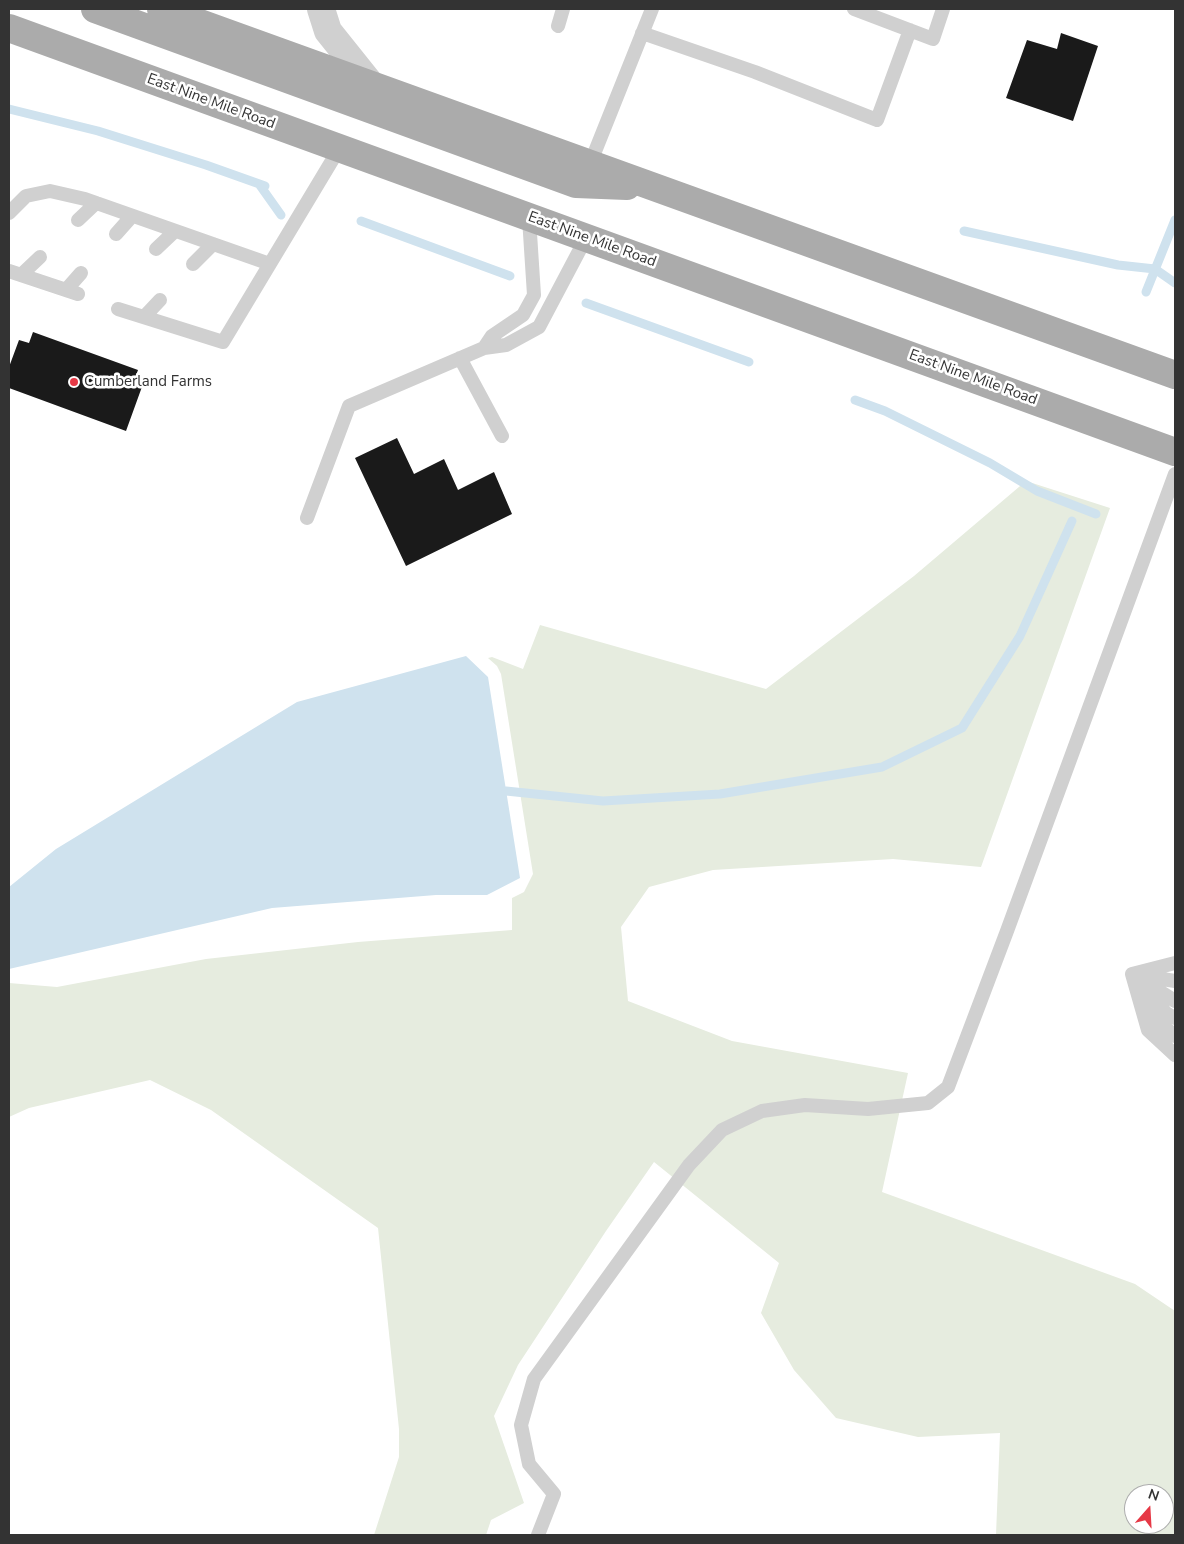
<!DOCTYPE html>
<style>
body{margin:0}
#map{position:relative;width:1184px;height:1544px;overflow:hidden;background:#fff;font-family:"Nunito Sans",sans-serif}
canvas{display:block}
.frame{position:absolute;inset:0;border:10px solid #333;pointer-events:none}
.north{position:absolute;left:1124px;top:1484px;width:50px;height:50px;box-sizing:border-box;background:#fff;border:1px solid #adadad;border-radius:50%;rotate:19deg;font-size:14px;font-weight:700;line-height:20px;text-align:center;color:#333}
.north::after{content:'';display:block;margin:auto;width:18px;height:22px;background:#e63946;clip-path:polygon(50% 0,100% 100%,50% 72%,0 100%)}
</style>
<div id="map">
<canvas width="1184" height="1544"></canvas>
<div class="frame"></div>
<div class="north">N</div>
</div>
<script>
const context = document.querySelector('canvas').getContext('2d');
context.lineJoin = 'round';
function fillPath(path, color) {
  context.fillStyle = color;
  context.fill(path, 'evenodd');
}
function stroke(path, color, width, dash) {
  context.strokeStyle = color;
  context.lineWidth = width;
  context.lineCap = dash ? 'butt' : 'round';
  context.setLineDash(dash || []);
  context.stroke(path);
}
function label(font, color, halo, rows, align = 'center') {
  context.font = font + ' "Nunito Sans",sans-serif';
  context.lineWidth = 5;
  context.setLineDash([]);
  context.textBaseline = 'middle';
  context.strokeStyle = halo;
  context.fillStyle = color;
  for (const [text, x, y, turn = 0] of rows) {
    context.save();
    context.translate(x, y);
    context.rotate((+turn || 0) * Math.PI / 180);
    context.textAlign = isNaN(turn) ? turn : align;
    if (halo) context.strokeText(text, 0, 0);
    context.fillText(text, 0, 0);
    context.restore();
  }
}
fillPath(new Path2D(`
 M1026,481L1110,508L981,867L893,859L713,870L649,887L621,927L628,1001L732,1041L908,1073L882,1192L1135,1284L1175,1311V1535H996L1000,1433L918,1437L836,1418L794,1370L761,1313L779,1263L654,1162L606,1231L518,1365L494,1416L524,1503L491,1520L486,1535H374L399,1457V1429L378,1228L211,1110L150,1080L29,1108L9,1117V983L57,987L206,959L358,942L512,930V898L524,892L533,874L501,674L497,666L488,658L492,657L523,669L540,625L766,689L914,576ZM1134,1494H1164V1524H1134Z`), '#e6ecdf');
fillPath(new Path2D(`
 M466,656L488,677L520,878L487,895H436L272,908L9,969V887L56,849L297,702Z`), '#cfe2ee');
stroke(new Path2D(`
 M9,109L98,131L206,165L265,186
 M259,184L281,215
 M361,221L510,276
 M964,231L1118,265L1155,269L1175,283
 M1146,292L1175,220
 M586,303L749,362
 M855,400L885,411L990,463L1037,491L1096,514
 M506,791L603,801L720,794L882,767L962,728L1020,636L1072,521`), '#cfe2ee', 9);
fillPath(new Path2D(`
 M1061,33L1098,46L1073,121L1006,98L1027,40L1057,49Z
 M33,332L138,370L134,381L143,384L126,431L9,388V367L19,340L29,343Z
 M397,438L414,474L444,459L458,490L494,472L512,514L406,566L355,458Z`), '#1a1a1a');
stroke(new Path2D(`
 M854,9L933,39L943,9
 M558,26L563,9
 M642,33L755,72L877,120L910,30
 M590,164L652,9
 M9,213L26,196L50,191L85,199L270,264
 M529,218L534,295L523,315L492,336L484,348L506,345L539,327L586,238
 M78,220L96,203
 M116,234L132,216
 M156,249L175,231
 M193,264L213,244
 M9,271L78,294
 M21,275L40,257
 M66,290L81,273
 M118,309L223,342L339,149
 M144,317L160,300
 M460,358L502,436
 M307,518L349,406L484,348
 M1132,974L1148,1030L1175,1055
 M1132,974L1175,1001
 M1132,974L1175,963
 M1137,975L1175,981
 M1149,993L1166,1013L1175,1018
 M1144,996L1158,1022L1175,1036
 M538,1535L554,1494L529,1464L521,1425L534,1379L689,1165L722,1130L762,1111L805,1105L868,1109L928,1103L948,1087L1007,931L1175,474`), '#d0d0d0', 14);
stroke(new Path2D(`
 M321,9L328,31L372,86`), '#d0d0d0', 28);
stroke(new Path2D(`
 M95,9L576,184L627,186
 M161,9L1175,375
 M9,28L1175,452`), '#ababab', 28);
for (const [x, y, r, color] of [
 [74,382,5,"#e63946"]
]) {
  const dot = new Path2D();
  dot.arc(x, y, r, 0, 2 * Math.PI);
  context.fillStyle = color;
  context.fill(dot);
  stroke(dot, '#fff', 2);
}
label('15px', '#333', '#fff', [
 ["East Nine Mile Road",211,102,20],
 ["East Nine Mile Road",592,240,20],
 ["East Nine Mile Road",973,378,20]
]);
label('15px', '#333', '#fff', [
 ["Cumberland Farms",84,382]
], 'left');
</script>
